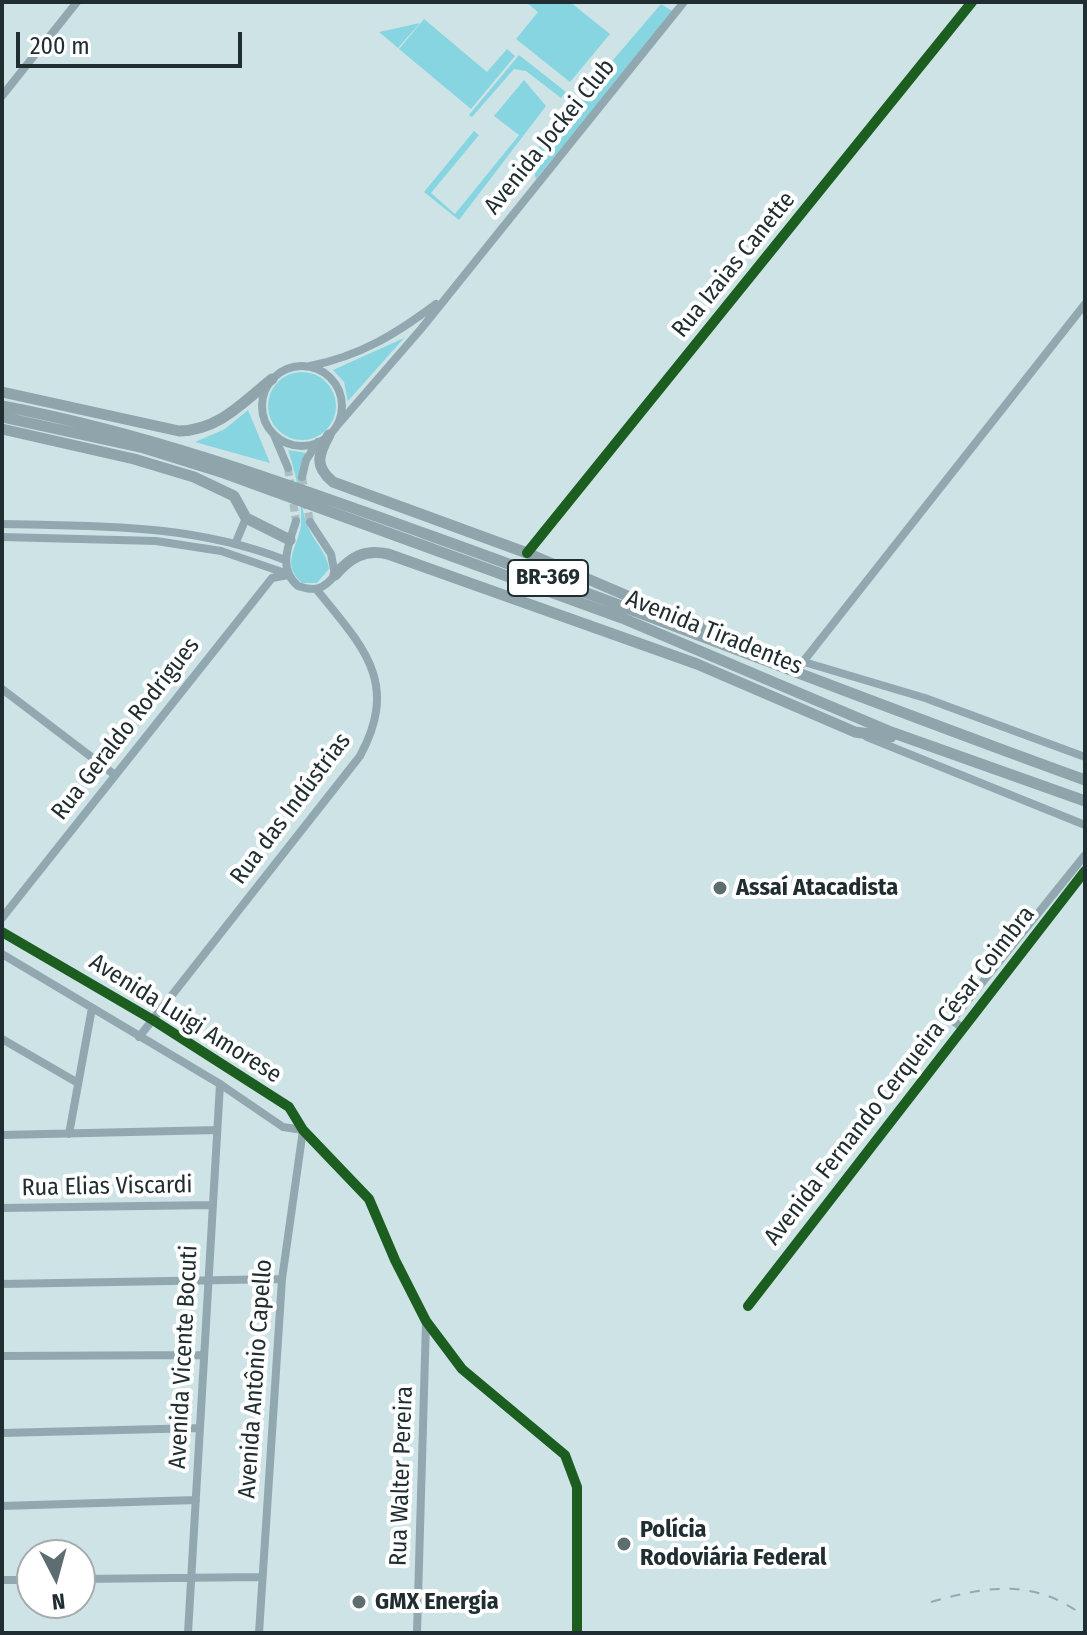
<!DOCTYPE html>
<meta charset="utf-8">
<style>
body{margin:0}
#map{position:relative;width:1087px;height:1635px;overflow:hidden;background:#cee3e6;font-family:"Fira Sans Condensed",sans-serif}
canvas{display:block}
.frame{position:absolute;inset:0;border:4px solid #202e31;pointer-events:none}
.north{position:absolute;left:16px;top:1539px;width:80px;height:80px;box-sizing:border-box;background:#fff;border:2px solid #a6abad;border-radius:50%;rotate:174deg;font-size:22px;font-weight:700;line-height:32px;text-align:center;color:#202e31}
.north::after{content:'';display:block;margin:auto;width:28px;height:36px;background:#5d6d70;clip-path:polygon(50% 0,100% 100%,50% 72%,0 100%)}
.scale{position:absolute;left:16px;top:32px;width:226px;height:36px;box-sizing:border-box;border:4px solid #202e31;border-top:0;padding-left:10px;font-size:24px;line-height:28px;white-space:nowrap;color:#202e31;-webkit-text-stroke:6px #fff;paint-order:stroke}
</style>
<div id="map">
<canvas width="1087" height="1635"></canvas>
<div class="frame"></div>
<div class="north">N</div>
<div class="scale">200 m</div>
</div>
<script>
const context = document.querySelector('canvas').getContext('2d');
context.lineJoin = 'round';
function fillPath(path, color) {
  context.fillStyle = color;
  context.fill(path, 'evenodd');
}
function stroke(path, color, width, dash) {
  context.strokeStyle = color;
  context.lineWidth = width;
  context.lineCap = dash ? 'butt' : 'round';
  context.setLineDash(dash || []);
  context.stroke(path);
}
function label(font, color, halo, rows, align = 'center') {
  context.font = font + ' "Fira Sans Condensed",sans-serif';
  context.lineWidth = 8;
  context.setLineDash([]);
  context.textBaseline = 'middle';
  context.strokeStyle = halo;
  context.fillStyle = color;
  for (const [text, x, y, turn = 0] of rows) {
    context.save();
    context.translate(x, y);
    context.rotate((+turn || 0) * Math.PI / 180);
    context.textAlign = isNaN(turn) ? turn : align;
    if (halo) context.strokeText(text, 0, 0);
    context.fillText(text, 0, 0);
    context.restore();
  }
}
fillPath(new Path2D(`
 M526,2H570L610,34L570,82L516,39L538,12Z
 M661,4L674,12L536,179L530,157Z
 M424,19L487,72L507,49L515,56L471,109L399,49Z
 M420,23L398,48L379,32Z
 M519,55L566,92L561,98L526,71L514,69L472,117L469,115Z
 M524,80L546,106L459,220L424,192L474,131L479,135L431,193L455,214L519,135L494,116Z
 M404,338L348,401V402L344,382L333,370Z
 M268 406a34 34 0 1 1 68 0a34 34 0 1 1-68 0Z
 M248,410L270,463L195,442L225,429Z
 M288,450L306,453C297,478 299,511 312,535C319,547 327,555 329,569L317,583H302C280,564 298,547 301,525C303,504 295,470 288,450Z`), '#86d5e1');
stroke(new Path2D(`
 M288,468L296,521
 M302,477L310,522`), '#abbfc2', 8, [8, 4]);
stroke(new Path2D(`
 M2,96L77,2
 M310,366C360,356 396,334 436,304
 M262 406a40 40 0 1 1 80 0a40 40 0 1 1-80 0Z
 M336,427L421,329L684,2
 M274,435L288,468
 M302,477L306,460L318,442
 M296,521C289,544 277,568 298,586C315,592 324,589 335,575L331,554L310,522
 M2,524C99,526 193,524 285,560
 M2,537L156,541L221,551L285,573
 M236,542L246,518
 M527,553L972,2
 M804,662L925,698L1085,757
 M795,672L1085,304
 M2,689L115,775
 M867,737L1085,825
 M2,918L272,578L288,575
 M2,932L153,1020L289,1107L303,1130L369,1199L395,1260L426,1321L462,1369L565,1455L577,1487V1633
 M2,954L220,1084L283,1127L303,1130
 M961,1027L952,1020L1085,855
 M139,1037L360,756C400,682 363,647 317,590
 M2,1039L78,1083
 M69,1134L92,1008
 M2,1135L217,1130
 M2,1208L213,1205
 M2,1284L282,1279
 M748,1306L1085,871
 M2,1356L204,1355
 M2,1433L200,1428
 M2,1506L196,1500
 M80,1579L262,1577
 M2,1580H32
 M188,1633L220,1084
 M259,1633L282,1279L303,1130
 M417,1633L426,1322`), '#92a8b0', 8);
stroke(new Path2D(`
 M2,392L179,431C219,430 242,403 272,379
 M2,406C147,433 284,483 423,533C645,612 863,700 1085,780
 M2,417L144,448L224,473L622,618L891,732L1085,801
 M2,429L134,459L194,477L234,496L246,518L290,540
 M329,435C318,455 314,466 333,482L527,553L721,636
 M335,575C351,557 364,549 388,554L697,664L855,732L891,737`), '#90a5ab', 11);
stroke(new Path2D(`
 M931,1602C988,1586 1035,1578 1085,1617`), '#97a8af', 2, [10, 10]);
stroke(new Path2D(`
 M527,553L972,2
 M2,932L153,1020L289,1107L303,1130L369,1199L395,1260L426,1321L462,1369L565,1455L577,1487V1633
 M748,1306L1085,871`), '#1b5e20', 10);
for (const [x, y, r, color] of [
 [720,888,8,"#5d6d70"],
 [624,1544,8,"#5d6d70"],
 [359,1602,8,"#5d6d70"]
]) {
  const dot = new Path2D();
  dot.arc(x, y, r, 0, 2 * Math.PI);
  context.fillStyle = color;
  context.fill(dot);
  stroke(dot, '#fff', 3);
}
for (const [x, y, w] of [
 [548,578,80]
]) {
  const box = new Path2D();
  box.roundRect(x - w / 2, y - 18, w, 36, 6);
  context.fillStyle = '#fff';
  context.fill(box);
  stroke(box, '#202e31', 2);
}
label('bold 22px', '#202e31', null, [
 ["BR-369",548,578]
]);
label('24px', '#202e31', '#fff', [
 ["Avenida Jockei Club",550,137,-51],
 ["Rua Izaias Canette",734,265,-51],
 ["Avenida Tiradentes",714,633,22],
 ["Rua Geraldo Rodrigues",126,729,-52],
 ["Rua das Indústrias",291,809,-53],
 ["Avenida Luigi Amorese",185,1019,32],
 ["Avenida Fernando Cerqueira César Coimbra",900,1076,-52],
 ["Rua Elias Viscardi",107,1187,-1],
 ["Avenida Vicente Bocuti",184,1357,-87],
 ["Avenida Antônio Capello",256,1379,-86],
 ["Rua Walter Pereira",402,1476,-88]
]);
label('bold 24px', '#202e31', '#fff', [
 ["Assaí Atacadista",736,888],
 ["Polícia",640,1530],
 ["Rodoviária Federal",640,1558],
 ["GMX Energia",375,1602]
], 'left');
</script>
